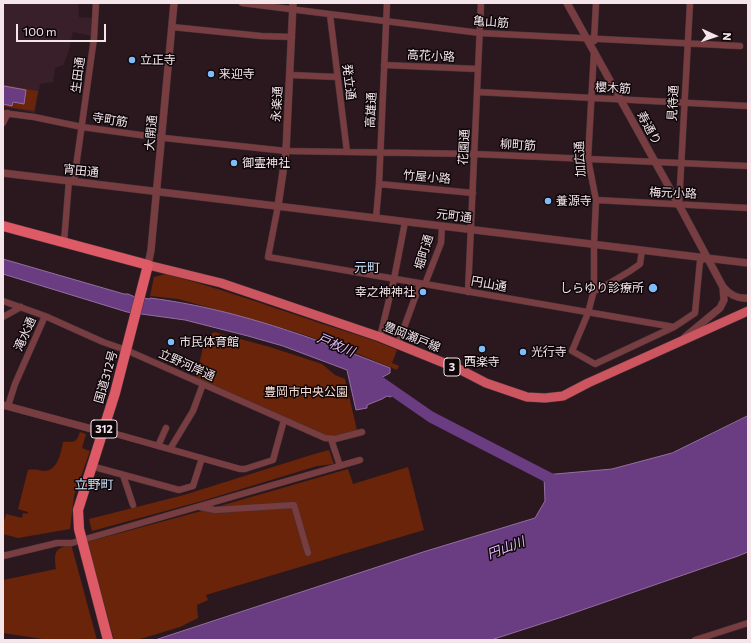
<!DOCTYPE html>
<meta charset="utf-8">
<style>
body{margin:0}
#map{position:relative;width:751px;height:643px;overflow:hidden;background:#2b181f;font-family:Commissioner,sans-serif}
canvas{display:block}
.frame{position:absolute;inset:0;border:4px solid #f3e5ea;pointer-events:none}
.north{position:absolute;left:695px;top:16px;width:40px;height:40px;-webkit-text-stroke:3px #0e0609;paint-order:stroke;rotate:93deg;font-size:11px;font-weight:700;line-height:16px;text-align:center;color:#f3e5ea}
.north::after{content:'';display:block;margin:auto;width:14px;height:18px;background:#f3e5ea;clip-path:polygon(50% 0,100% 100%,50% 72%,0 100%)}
.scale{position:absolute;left:16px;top:24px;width:90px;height:18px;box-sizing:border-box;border:2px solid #f3e5ea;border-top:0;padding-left:5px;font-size:12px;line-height:14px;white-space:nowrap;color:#f3e5ea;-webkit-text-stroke:3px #0e0609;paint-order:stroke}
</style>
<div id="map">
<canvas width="751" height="643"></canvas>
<div class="frame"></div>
<div class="north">N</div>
<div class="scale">100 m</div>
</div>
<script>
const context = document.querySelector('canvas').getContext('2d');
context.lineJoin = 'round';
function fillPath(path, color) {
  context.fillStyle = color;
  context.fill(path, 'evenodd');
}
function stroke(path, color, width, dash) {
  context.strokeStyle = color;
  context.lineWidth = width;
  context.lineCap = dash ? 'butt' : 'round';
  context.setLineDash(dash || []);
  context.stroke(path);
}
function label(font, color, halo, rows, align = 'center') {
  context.font = font + ' Commissioner,"Noto Sans JP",sans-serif';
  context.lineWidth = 3;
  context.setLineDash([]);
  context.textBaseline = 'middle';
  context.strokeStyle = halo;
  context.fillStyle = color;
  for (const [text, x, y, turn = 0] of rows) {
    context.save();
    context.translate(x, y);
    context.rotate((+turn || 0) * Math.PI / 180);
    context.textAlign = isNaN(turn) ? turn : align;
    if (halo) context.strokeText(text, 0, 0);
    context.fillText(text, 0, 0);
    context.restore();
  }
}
fillPath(new Path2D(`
 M3,3H78L79,17L92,18L91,36L73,32L68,54L63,65L55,68L53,82L40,84L35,113L3,107Z`), '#381f29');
fillPath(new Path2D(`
 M3,85L38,91L34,111L3,106Z
 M166,274C215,287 263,304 311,320C339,330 369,337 397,350L392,363L399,366L397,370L346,349L293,331L178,299L150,296L154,277Z
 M214,332L270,347L322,364L335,375L345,379L357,430L330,437L194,377L198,369L205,339Z
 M80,432L86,434L82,448L90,451L74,496L70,529L18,538L3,534V525L6,514L22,518L23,513L27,514L28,512L18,509L28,470C33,469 39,470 44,471C58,471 61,452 63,442C74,441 76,444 80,432Z
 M329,450L334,464L317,466L202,501L92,531L89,519L184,495L311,455Z
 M408,467L424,530L206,595L208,600L197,605L198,618L180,627L137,640H114L87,542L220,506L348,469L353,484Z
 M71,544L97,640H49L3,633V580L56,569C54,552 54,549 71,544Z`), '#692409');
const water = new Path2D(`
 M4,86L26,90L24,104L13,102L12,106L3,104Z
 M3,259L124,294H128L135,297L150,299V298C232,308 314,338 390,368V373L379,379L381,386L393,392L391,397L387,396L382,399L367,405V408L356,410L347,370L283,346L248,336L185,320L127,312L3,274Z
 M748,416V552L738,556L562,617L491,640H155L423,552L535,518L545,501L544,475L612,469L672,453Z`);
fillPath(water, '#6a3c82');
stroke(water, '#936fa1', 1);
stroke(new Path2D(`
 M367,374L379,381L431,417L557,482`), '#6a3c82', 11);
const minor = new Path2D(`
 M242,3L480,33L740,46
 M330,15L347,152
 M172,27L261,36L292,37
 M594,41L596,3
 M594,51L588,159L596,200L594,244V290L588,313L572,351L595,364L674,327
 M384,65L478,69
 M290,75L337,77
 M477,92L748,106
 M3,113L34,117L82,127L155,137L286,151L475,154L748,166
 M3,123L8,113
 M74,181L94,38L96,3
 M379,184L473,193
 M596,200L748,208
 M679,205L690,3
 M278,206L268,257L674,327L695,313L700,261L707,258
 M376,218L379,184L387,3
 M64,242L69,180
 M425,284L441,243L442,226
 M594,290H598L630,271L640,264L642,250
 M468,292L481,3
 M3,301L45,316L103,342L126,350L325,438L335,439L362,432
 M3,317L21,307
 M380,337L394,279L405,222
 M398,344L420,284
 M8,406L15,384L45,316
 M103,432L116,434L240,469H245L273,460L284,420
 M331,439L340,466
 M158,446L166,428
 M170,449L193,411L203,384
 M91,466L179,490L193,486L202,458
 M123,475L133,505
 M200,507L215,510L294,505L308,553
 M3,556L57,543H72L82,540L360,460
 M695,640L748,623`);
const tertiary = new Path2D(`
 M567,3L679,205L723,287C730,295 737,299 748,298
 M3,173L748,263
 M278,206L286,151L293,3
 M148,265L151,250L174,3
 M685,337L720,308L724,300L723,287
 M3,405L103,432`);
const primary = new Path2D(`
 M148,265L221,283L380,337L459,369L486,383L527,397L545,398L563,396L588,383L748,311`);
const trunk = new Path2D(`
 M3,226L148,265L115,393L78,510L79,529L108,640`);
stroke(minor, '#47353b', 7);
stroke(tertiary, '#47353b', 8);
stroke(primary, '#47353b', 10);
stroke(trunk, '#47353b', 11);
stroke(minor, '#773d40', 6);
stroke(tertiary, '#773d40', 7);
stroke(primary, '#cd555f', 9);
stroke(trunk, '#de5a66', 10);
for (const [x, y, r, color] of [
 [132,60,4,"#7ebdf9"],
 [211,74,4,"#7ebdf9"],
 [234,163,4,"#7ebdf9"],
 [548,201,4,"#7ebdf9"],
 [653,288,5,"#7ebdf9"],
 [423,292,4,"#7ebdf9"],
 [171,342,4,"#7ebdf9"],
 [482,349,4,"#7ebdf9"],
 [523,352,4,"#7ebdf9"]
]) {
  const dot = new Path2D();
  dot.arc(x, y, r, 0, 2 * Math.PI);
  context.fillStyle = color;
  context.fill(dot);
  stroke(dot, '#0e0609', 1.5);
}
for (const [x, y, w] of [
 [452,367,16],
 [104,429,26]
]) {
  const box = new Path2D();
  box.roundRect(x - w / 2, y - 9, w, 18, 3);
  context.fillStyle = '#0e0609';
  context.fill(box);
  stroke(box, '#f3e5ea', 1);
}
label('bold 11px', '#f3e5ea', null, [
 ["3",452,367],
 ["312",104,429]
]);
label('12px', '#f3e5ea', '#0e0609', [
 ["亀山筋",491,22,4],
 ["高花小路",431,56,3],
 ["生田通",78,75,-82],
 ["発立通",349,82,83],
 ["櫻木筋",613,88,3],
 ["見待通",673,103,-87],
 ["永楽通",277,104,-87],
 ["高雄通",371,110,-87],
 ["寺町筋",110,120,9],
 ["寿通り",649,128,61],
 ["大開通",151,133,-85],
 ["柳町筋",518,145,3],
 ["花園通",464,147,-87],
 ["加広通",580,159,-93],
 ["宵田通",81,171,6],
 ["竹屋小路",427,177,5],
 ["梅元小路",673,193,2],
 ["元町通",454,216,7],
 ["堀町通",424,252,-73],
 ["円山通",489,284,10],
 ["滝水通",25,334,-66],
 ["豊岡瀬戸線",412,337,22],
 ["立野河岸通",187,365,24],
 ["国道312号",106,377,-74]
]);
label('12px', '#f3e5ea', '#0e0609', [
 ["立正寺",140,60],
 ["来迎寺",219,74],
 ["御霊神社",242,163],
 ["養源寺",556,201],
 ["しらゆり診療所",644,288,"right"],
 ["幸之神神社",415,292,"right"],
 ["市民体育館",179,342],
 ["光行寺",531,352],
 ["西楽寺",482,362,"center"]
], 'left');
label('12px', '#f7ded6', '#0e0609', [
 ["豊岡市中央公園",306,392]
]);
label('13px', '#cce3fa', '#0e0609', [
 ["元町",367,268],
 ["立野町",94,485]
]);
label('italic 13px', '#e3bdf8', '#0e0609', [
 ["戸枚川",336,345,23],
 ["円山川",506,548,-21]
]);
</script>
